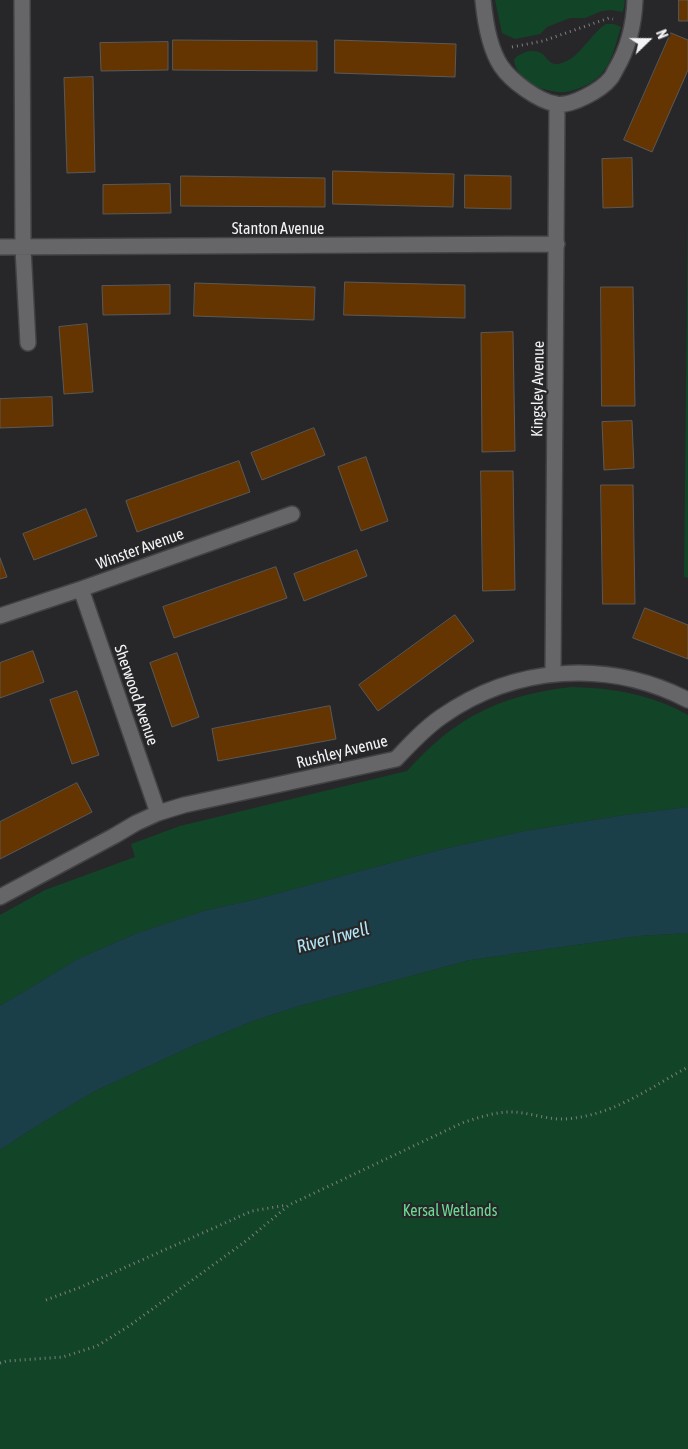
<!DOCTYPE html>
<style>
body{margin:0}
#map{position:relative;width:688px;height:1449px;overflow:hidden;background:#272729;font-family:"Asap Condensed",sans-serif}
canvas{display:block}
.north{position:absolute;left:623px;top:15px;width:50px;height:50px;-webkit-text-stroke:4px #272729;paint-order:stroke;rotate:68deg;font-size:14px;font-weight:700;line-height:20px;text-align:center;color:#f3f2f4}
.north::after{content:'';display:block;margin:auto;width:18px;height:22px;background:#f3f2f4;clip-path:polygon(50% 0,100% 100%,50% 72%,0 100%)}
</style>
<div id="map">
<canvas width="688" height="1449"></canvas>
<div class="north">N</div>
</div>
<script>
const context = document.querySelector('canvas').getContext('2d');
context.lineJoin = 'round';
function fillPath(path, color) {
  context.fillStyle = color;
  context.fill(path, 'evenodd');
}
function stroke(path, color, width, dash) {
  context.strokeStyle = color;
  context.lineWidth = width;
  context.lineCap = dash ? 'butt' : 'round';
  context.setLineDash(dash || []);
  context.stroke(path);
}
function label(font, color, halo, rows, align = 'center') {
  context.font = font + ' "Asap Condensed",sans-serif';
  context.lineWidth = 4.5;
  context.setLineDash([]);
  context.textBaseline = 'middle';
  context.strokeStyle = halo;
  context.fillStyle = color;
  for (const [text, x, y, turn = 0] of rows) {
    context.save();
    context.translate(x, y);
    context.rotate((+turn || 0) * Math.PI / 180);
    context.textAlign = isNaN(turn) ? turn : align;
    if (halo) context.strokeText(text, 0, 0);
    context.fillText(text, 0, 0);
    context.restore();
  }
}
fillPath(new Path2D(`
 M495,0H625L623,12L611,10L602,11L585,18H570L547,27L540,34L515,39L502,33Z
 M606,24H614L621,27C615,45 612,66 596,79C588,85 575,91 564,92C545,93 515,81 514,59C521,53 530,49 539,52C547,55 548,66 559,64C580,59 589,35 606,24Z
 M688,203V578L684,577Z
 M571,687C612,688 651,694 688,715V807L625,815L525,831L439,850L257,899L204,911L135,934L78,959L0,1006V915L45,890L135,857L131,844L180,826L407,771C456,717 498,696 571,687Z
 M688,933V1449H0V1150L35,1127L93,1092L192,1046L253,1021L299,1006L470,960L639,936Z`), '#124527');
fillPath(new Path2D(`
 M688,807V933L639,936L470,960L299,1006L253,1021L192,1046L93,1092L35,1127L0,1150V1006L78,959L135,934L204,911L257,899L439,850L525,831L625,815Z`), '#1b3f49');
const building = new Path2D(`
 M679,0H688V21H679Z
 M671,33L688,40V70L652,152L624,140Z
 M173,40L317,41V71L173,70Z
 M335,40L456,44L455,77L335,73Z
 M168,42V70L101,71L100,43Z
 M93,77L95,172L67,173L64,78Z
 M632,158L633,207L603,208L602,159Z
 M333,171L454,174L453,207L333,204Z
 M465,175L511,176V209L465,208Z
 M181,176L325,178V207L181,206Z
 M170,184L171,213L103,214V185Z
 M345,282L465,285V318L344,315Z
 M195,283L315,287L314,320L194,316Z
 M170,285V314L103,315L102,286Z
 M601,287H633L635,406H602Z
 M87,324L93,392L64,394L59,327Z
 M513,332L515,451L482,452L481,333Z
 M52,397L53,426L0,428V399Z
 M632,421L634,468L604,470L602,422Z
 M314,428L325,455L262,480L251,453Z
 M366,457L388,521L361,531L338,467Z
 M239,461L250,492L137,532L126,501Z
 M481,471H513L515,590L483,591Z
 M601,485H633L635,604H603Z
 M86,509L97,536L34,560L23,534Z
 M357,550L367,576L304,601L294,574Z
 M0,558L7,577L0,579Z
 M276,567L287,598L174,638L163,607Z
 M645,608L688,625V659L633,638Z
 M455,615L474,641L378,711L359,685Z
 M33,651L44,682L0,698V663Z
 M177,653L199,717L172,727L150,663Z
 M77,691L99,755L72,764L50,700Z
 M330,706L336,739L218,761L212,729Z
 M77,783L92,812L0,859V822Z`);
fillPath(building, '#653501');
stroke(building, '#5b5957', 1);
const minor = new Path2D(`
 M22,0L23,248L28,343
 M483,0C485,21 489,48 501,66C511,81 538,101 556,104C571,107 601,90 610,79C613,76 614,72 616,69C629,47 634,25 635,0
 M0,247L557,244
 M81,589L158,813
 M0,616L81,589L292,514
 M553,674L557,105
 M0,897L114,836L136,823L158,813L184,805L396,759C410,744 424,729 441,717C515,665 608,659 688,700`);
stroke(minor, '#424244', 18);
stroke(new Path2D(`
 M512,47L543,41L609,18L613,19
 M46,1300L81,1287L252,1211L287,1205
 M0,1363L7,1361L63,1357L97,1346L129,1326L246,1241L289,1205L462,1123C477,1118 492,1113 507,1112C526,1111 546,1120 565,1119C612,1116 648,1089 688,1067`), '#7f7e80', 3, [1, 4]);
stroke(minor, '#666568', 15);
label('16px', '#f3f2f4', '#272729', [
 ["Stanton Avenue",278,229],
 ["Kingsley Avenue",538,389,-89],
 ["Winster Avenue",140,549,-20],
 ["Sherwood Avenue",136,695,71],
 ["Rushley Avenue",342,752,-14]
]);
label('16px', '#6dda94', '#272729', [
 ["Kersal Wetlands",450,1211]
]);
label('italic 18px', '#b4e7f7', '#272729', [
 ["River Irwell",333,938,-15]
]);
</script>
